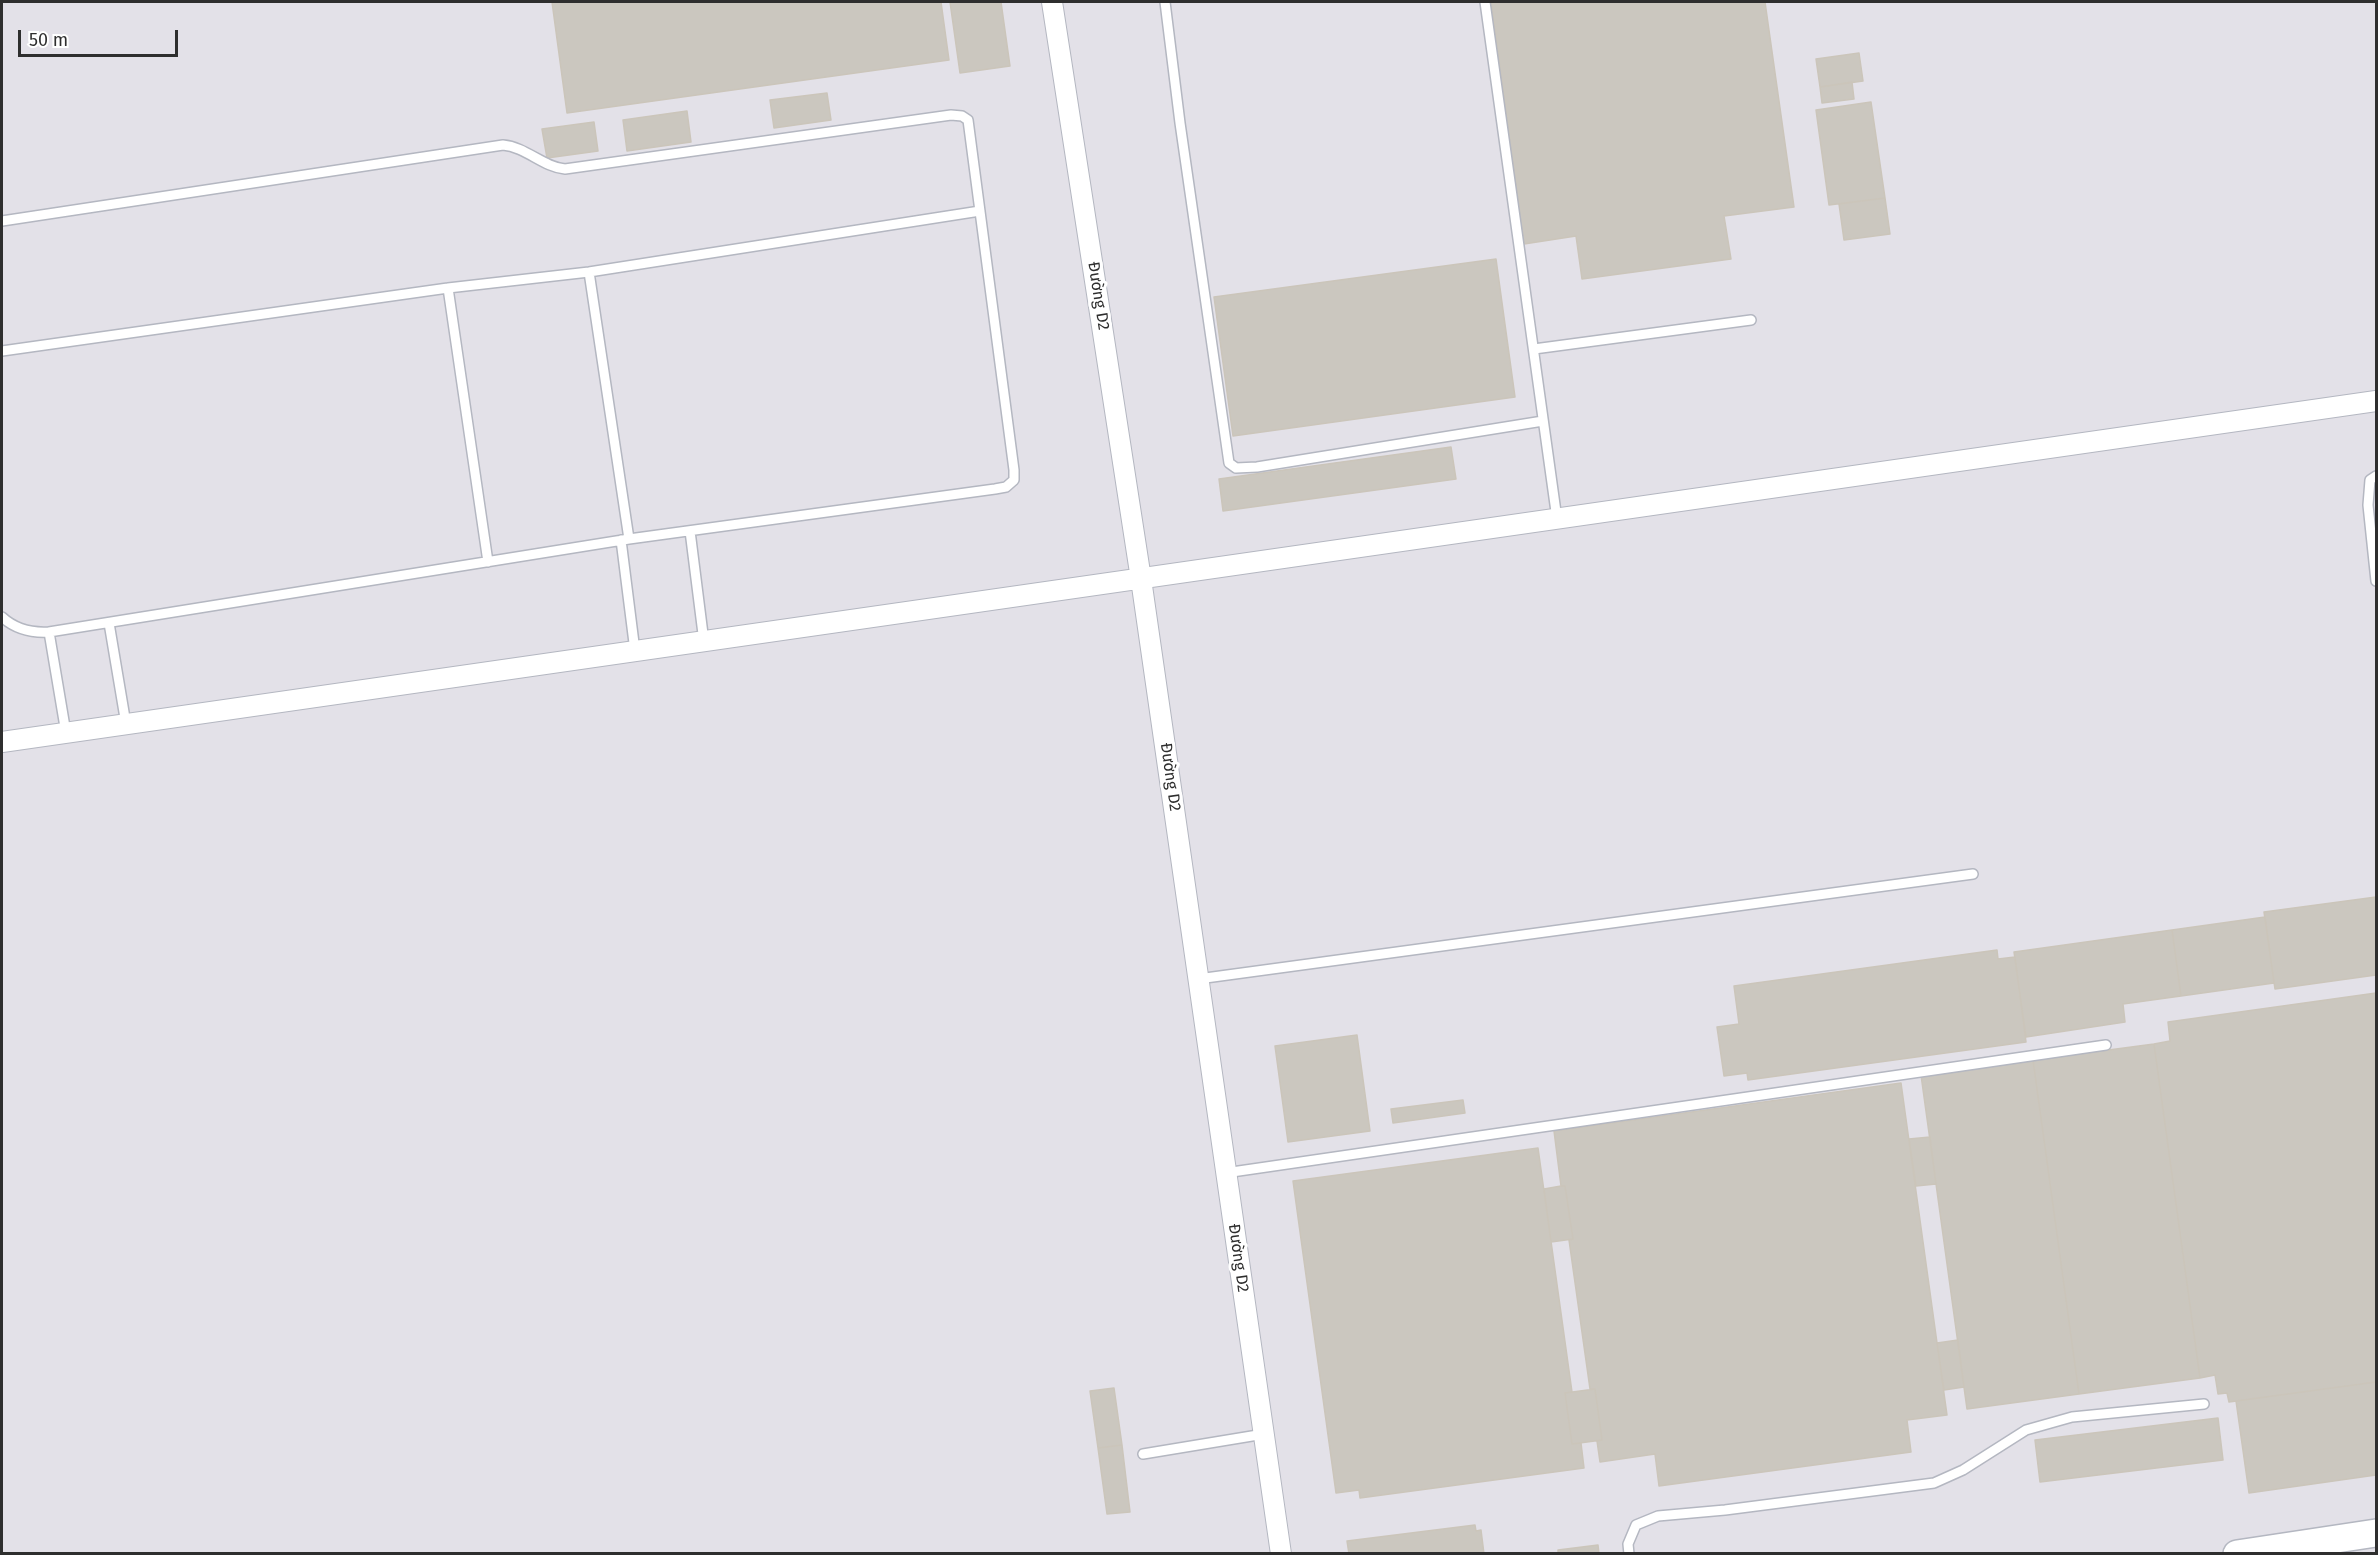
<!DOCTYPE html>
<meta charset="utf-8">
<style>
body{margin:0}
#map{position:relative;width:2378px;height:1555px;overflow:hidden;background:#efe9e1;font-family:"Fira Sans",sans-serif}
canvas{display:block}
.frame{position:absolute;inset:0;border:3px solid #2e2e2e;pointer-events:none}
.scale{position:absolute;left:18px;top:30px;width:160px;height:27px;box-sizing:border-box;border:3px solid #2e2e2e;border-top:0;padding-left:8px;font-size:18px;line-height:21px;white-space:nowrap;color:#2e2e2e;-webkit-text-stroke:4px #fff;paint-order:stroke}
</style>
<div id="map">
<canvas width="2378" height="1555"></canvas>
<div class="frame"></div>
<div class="scale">50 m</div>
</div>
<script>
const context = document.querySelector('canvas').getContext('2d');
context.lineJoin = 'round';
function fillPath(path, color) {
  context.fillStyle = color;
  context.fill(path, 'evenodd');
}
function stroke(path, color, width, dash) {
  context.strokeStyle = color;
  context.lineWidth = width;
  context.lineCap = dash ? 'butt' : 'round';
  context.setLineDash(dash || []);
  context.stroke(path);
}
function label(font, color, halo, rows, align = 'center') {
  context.font = font + ' "Fira Sans",sans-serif';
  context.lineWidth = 6;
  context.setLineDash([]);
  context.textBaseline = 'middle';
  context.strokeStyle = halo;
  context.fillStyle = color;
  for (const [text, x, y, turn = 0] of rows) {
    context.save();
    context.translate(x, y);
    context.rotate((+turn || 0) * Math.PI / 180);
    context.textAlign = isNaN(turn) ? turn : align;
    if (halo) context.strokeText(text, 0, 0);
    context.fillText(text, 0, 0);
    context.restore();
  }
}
fillPath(new Path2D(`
 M2,2H2376V1553H2Z`), '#e3e1e8');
const building = new Path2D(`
 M552,2H941L949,60L567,113Z
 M950,2H1001L1010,66L960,73Z
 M1491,2H1765L1794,207L1724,216L1731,259L1582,279L1576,236L1524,244Z
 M1859,53L1863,81L1820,87L1816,59Z
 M1852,82L1854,99L1822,103L1820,87Z
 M827,93L831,120L774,128L770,100Z
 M1871,102L1885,198L1829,205L1816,110Z
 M687,111L691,142L627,151L623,120Z
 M594,122L598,151L547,158L542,129Z
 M1885,198L1890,234L1844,240L1839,204Z
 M1496,259L1515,397L1233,436L1214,297Z
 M1451,447L1456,479L1223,511L1219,479Z
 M2376,897V975L2275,989L2264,912Z
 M2265,917L2274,983L2181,996L2172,930Z
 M2172,930L2181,996L2123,1004L2125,1022L2026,1037L2014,952Z
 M1997,950L1998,959L2015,957L2026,1042L1748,1080L1747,1073L1724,1076L1717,1027L1739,1024L1734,986Z
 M2376,993V1382L2229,1402L2227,1393L2218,1394L2215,1375L2200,1378L2154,1044L2170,1041L2168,1022Z
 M1357,1035L1370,1131L1288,1142L1275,1046Z
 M2154,1044L2200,1378L2079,1394L2033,1060Z
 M2033,1060L2079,1394L1967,1409L1921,1075Z
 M1901,1083L1947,1415L1907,1420L1911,1452L1659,1486L1655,1454L1600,1462L1597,1441L1602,1440L1595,1389H1590L1569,1240L1573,1239L1565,1186H1561L1554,1131Z
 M1463,1100L1465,1113L1393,1123L1391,1109Z
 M1930,1137L1936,1184L1916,1186L1909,1139Z
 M1538,1148L1572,1392L1565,1393L1572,1444L1581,1443L1584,1468L1360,1498L1359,1490L1336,1493L1293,1181Z
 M1561,1186H1565L1573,1239L1551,1242L1544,1189Z
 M1958,1340L1964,1387L1944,1390L1937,1343Z
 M2376,1382V1475L2249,1493L2236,1401Z
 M1114,1388L1122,1445L1098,1448L1090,1391Z
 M1595,1389L1602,1440L1572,1444L1565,1393Z
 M2218,1418L2223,1460L2040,1482L2035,1440Z
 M1122,1445L1130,1512L1107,1514L1098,1448Z
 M1475,1525L1476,1531L1481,1530L1484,1554H1349L1347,1541Z
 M1598,1545L1599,1554H1558V1550Z`);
fillPath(building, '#cbc7bf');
stroke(building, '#cbc5ba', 1.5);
const lane = new Path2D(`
 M1165,2L1180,123L1229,463L1236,468L1257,467L1543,421
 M1485,2L1557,519
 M2,221L503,145C526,147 543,167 565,169L951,115L962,116L968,120L1014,470V480L1006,487L995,489L629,539
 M448,288L488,562
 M1534,349L1751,320
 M2,351L448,288L589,272L980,211
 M2376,476L2370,480L2368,505L2376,581
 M690,531L704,642
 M621,540L635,651
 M2,617C15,629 32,633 49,632L66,733
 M109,623L126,724
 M49,632L629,539L589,272
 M1198,979L1973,874
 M1225,1173L2106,1045
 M1143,1454L1264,1434
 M1629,1554L1628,1544L1636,1525L1658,1516L1725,1510L1934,1483L1963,1470L2026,1430L2072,1417L2204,1404`);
const street = new Path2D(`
 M1052,2L1141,579L1281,1554
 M2,742L2376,401`);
const secondary = new Path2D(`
 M2237,1554L2376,1533`);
stroke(lane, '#b4b7c1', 12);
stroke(street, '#b4b7c1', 22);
stroke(secondary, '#b4b7c1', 30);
stroke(lane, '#fff', 9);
stroke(street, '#fff', 20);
stroke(secondary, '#fff', 27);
label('16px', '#2e2e2e', '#fff', [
 ["Đường D2",1098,296,81],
 ["Đường D2",1170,777,82],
 ["Đường D2",1238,1258,82]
]);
</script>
